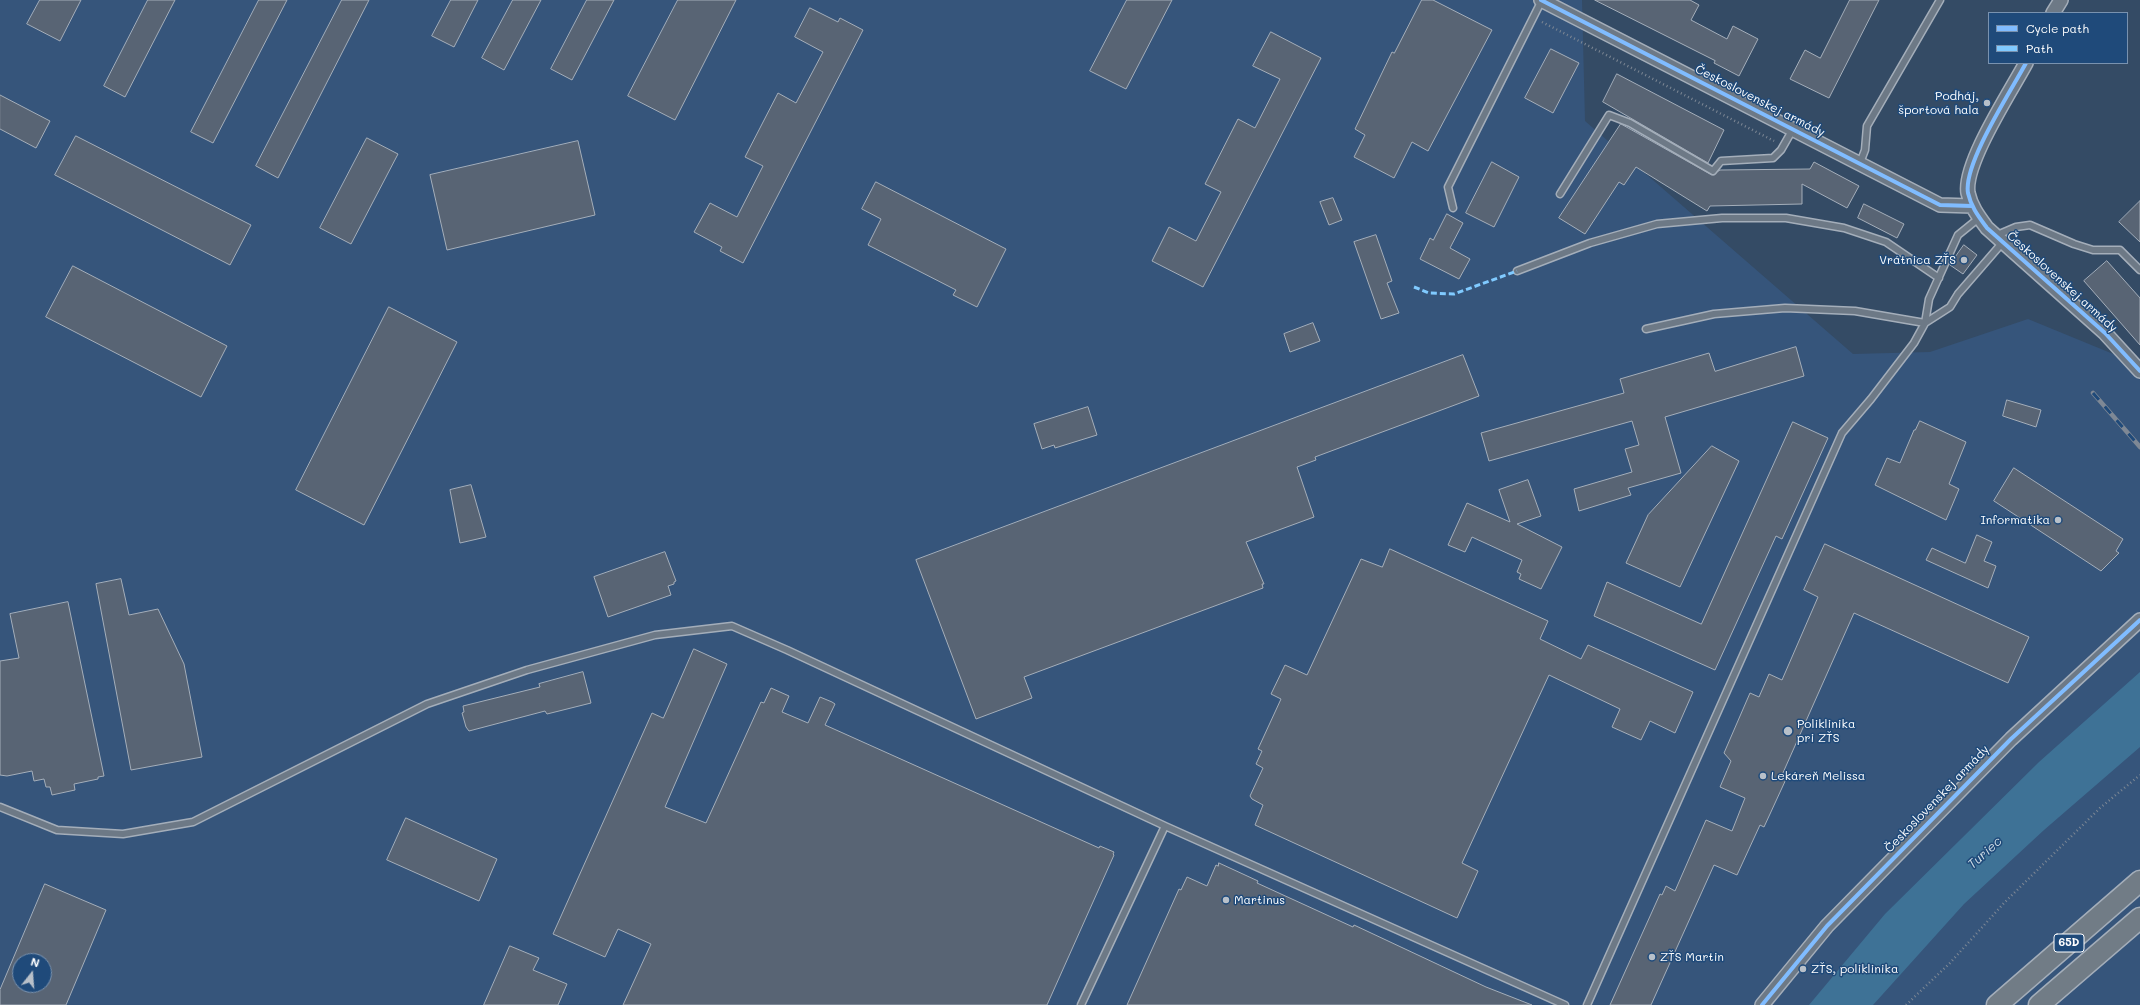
<!DOCTYPE html>
<meta charset="utf-8">
<style>
body{margin:0}
#map{position:relative;width:2140px;height:1005px;overflow:hidden;background:#344b65;font-family:Mali,sans-serif}
canvas{display:block}
.legend{position:absolute;left:1988px;top:12px;width:140px;height:52px;box-sizing:border-box;background:#1f4a7a;border:1px solid #7992af;margin:0;padding:5px 7px;list-style:none;font-size:12px;color:#fff}
.legend li{display:flex;align-items:center;gap:8px;height:20px}
.legend b{width:20px;border:1px solid #7992af}
.north{position:absolute;left:12px;top:953px;width:40px;height:40px;box-sizing:border-box;background:#1f4a7a;border:1px solid #7992af;border-radius:50%;rotate:17deg;font-size:11px;font-weight:700;line-height:16px;text-align:center;color:#fff}
.north::after{content:'';display:block;margin:auto;width:14px;height:18px;background:#b8c0c9;clip-path:polygon(50% 0,100% 100%,50% 72%,0 100%)}
</style>
<div id="map">
<canvas width="2140" height="1005"></canvas>
<ul class="legend">
<li><b style="height:5px;background:#80bcff"></b>Cycle path</li>
<li><b style="height:5px;background:#80caff"></b>Path</li>
</ul>
<div class="north">N</div>
</div>
<script>
const context = document.querySelector('canvas').getContext('2d');
context.lineJoin = 'round';
function fillPath(path, color) {
  context.fillStyle = color;
  context.fill(path, 'evenodd');
}
function stroke(path, color, width, dash) {
  context.strokeStyle = color;
  context.lineWidth = width;
  context.lineCap = dash ? 'butt' : 'round';
  context.setLineDash(dash || []);
  context.stroke(path);
}
function label(font, color, halo, rows, align = 'center') {
  context.font = font + ' Mali,sans-serif';
  context.lineWidth = 3;
  context.setLineDash([]);
  context.textBaseline = 'middle';
  context.strokeStyle = halo;
  context.fillStyle = color;
  for (const [text, x, y, turn = 0] of rows) {
    context.save();
    context.translate(x, y);
    context.rotate((+turn || 0) * Math.PI / 180);
    context.textAlign = isNaN(turn) ? turn : align;
    if (halo) context.strokeText(text, 0, 0);
    context.fillText(text, 0, 0);
    context.restore();
  }
}
fillPath(new Path2D(`
 M0,0H1582L1585,121L1853,354L1930,352L2028,319L2140,365V1005H0ZM20,961H44V985H20Z`), '#36557b');
fillPath(new Path2D(`
 M2140,672V747L2044,830L1964,904L1873,1005H1809L1885,914L2039,762Z`), '#3e7296');
const building = new Path2D(`
 M40,0H81L60,41L27,24Z
 M148,0H175L125,97L104,86Z
 M259,0H287L213,143L191,132Z
 M342,0H369L278,178L256,166Z
 M451,0H478L454,47L432,36Z
 M513,0H541L504,70L482,58Z
 M587,0H614L572,80L551,69Z
 M678,0H736L675,120L628,96Z
 M1127,0H1172L1126,89L1090,71Z
 M1422,0H1433L1492,30L1428,151L1412,142L1394,178L1354,157L1365,135L1355,129L1392,52L1394,53Z
 M1595,0H1690L1699,5L1691,20L1727,39L1733,26L1758,39L1739,76L1714,63L1715,61Z
 M1850,0H1879L1829,98L1790,79L1805,50L1820,58Z
 M810,8L838,22L840,18L863,30L743,263L720,251L722,247L694,232L710,203L737,217L763,166L745,157L778,93L796,103L823,52L795,37Z
 M1271,32L1321,58L1203,287L1152,261L1169,227L1196,241L1221,192L1205,184L1238,119L1255,128L1280,79L1253,66Z
 M1551,49L1579,63L1553,113L1525,98Z
 M1617,74L1724,130L1708,163L1603,102Z
 M0,95L50,121L36,148L0,129Z
 M1621,124L1712,175L1720,170L1810,169L1814,162L1859,186L1847,208L1802,184V204L1710,206L1707,211L1636,167L1624,185L1619,182L1585,234L1559,218Z
 M76,136L251,225L230,265L55,175Z
 M367,138L398,154L351,244L320,228Z
 M578,141L595,215L447,250L430,175Z
 M1492,162L1519,177L1494,227L1466,213Z
 M876,182L1006,249L977,307L953,295L956,290L868,245L881,219L862,209Z
 M1333,198L1342,220L1329,225L1320,202Z
 M2140,201V242L2119,222Z
 M1864,204L1904,224L1897,238L1858,218Z
 M1447,214L1463,223L1450,248L1470,259L1459,279L1420,259L1430,238L1433,240Z
 M1376,235L1392,281L1387,283L1399,313L1381,319L1354,242Z
 M1964,245L1977,255L1963,274L1950,265Z
 M2107,261L2140,298V345L2084,281Z
 M73,266L227,346L201,397L46,317Z
 M389,307L457,342L364,525L296,490Z
 M1313,323L1320,341L1290,352L1284,334Z
 M1796,347L1804,376L1665,417L1681,473L1628,488L1631,495L1579,511L1574,489L1632,472L1625,449L1639,445L1632,421L1489,461L1481,433L1624,393L1620,379L1709,353L1715,371Z
 M1463,355L1479,396L1315,457L1316,460L1297,467L1314,517L1246,542L1264,584H1262L1263,588L1024,677L1032,698L976,719L916,560Z
 M2007,400L2041,410L2036,427L2003,416Z
 M1088,407L1097,435L1055,448L1054,445L1042,449L1034,424Z
 M1920,421L1966,442L1949,484L1959,489L1946,520L1875,485L1887,458L1900,463L1914,430H1915Z
 M1793,422L1828,438L1782,539L1776,536L1715,670L1594,616L1607,582L1701,624Z
 M1712,446L1739,461L1680,587L1626,563L1648,515Z
 M2014,468L2123,539L2116,551L2119,553L2101,571L1994,501Z
 M1528,480L1541,516L1517,524L1562,547L1541,589L1519,579L1521,574L1517,572L1522,560L1472,537L1465,552L1448,545L1467,503L1510,522L1499,490Z
 M471,485L486,537L460,543L450,490Z
 M1977,535L1992,542L1984,561L1996,566L1988,588L1926,560L1932,548L1965,563Z
 M1825,544L2029,637L2008,683L1854,613L1782,775L1787,777L1764,827L1760,825L1737,875L1714,865L1651,1005H1610L1660,894L1662,895L1666,886L1675,891L1706,820L1732,831L1745,798L1720,787L1731,761L1724,753L1750,693L1759,697L1769,674L1782,680L1818,597L1804,590Z
 M1390,549L1548,621L1540,639L1581,659L1588,645L1693,692L1675,733L1650,721L1641,740L1612,727L1620,709L1549,675L1462,863L1478,871L1457,918L1255,825L1263,805L1252,799L1250,796L1263,768L1256,764L1262,751L1258,749L1281,699L1271,694L1285,665L1307,675L1361,559L1382,567Z
 M665,552L676,581L674,582V584L668,586L671,595L608,617L594,577Z
 M121,579L129,615L158,609L184,664L202,757L131,770L96,584Z
 M68,602L104,776L98,777V779L74,784L75,790L52,795L50,787H46L44,779L34,781L32,771L7,776L0,775V661L19,658L10,614Z
 M694,649L727,664L665,807L706,823L761,702L764,703L771,688L789,696L782,712L808,723L820,697L832,702L835,704L825,725L1099,848L1100,846L1114,852L1113,854L1114,855L1047,1005H623L651,944L618,929L605,957L553,934L652,713L663,718Z
 M583,672L591,703L547,714L545,711L469,731L466,727L462,713L464,712L463,706L540,687L539,684Z
 M406,818L497,859L479,901L387,860Z
 M1219,863L1258,881L1257,883L1353,927L1354,925L1486,987L1532,1005H1127L1179,889L1181,890L1187,877L1207,886L1216,865L1218,866Z
 M45,884L106,910L66,1005H0V990ZM20,961H44V985H20Z
 M510,946L539,958L533,970L567,984L558,1005H484Z`);
fillPath(building, '#586474');
stroke(building, '#a4aeba', 1);
const service = new Path2D(`
 M1860,163L1865,150L1867,126L1940,0
 M1560,194L1609,115L1630,123L1713,171L1721,161L1773,158L1781,150L1793,129
 M1453,208L1448,187L1542,0
 M1995,236L2016,227L2030,225L2074,244L2093,250H2120L2140,270
 M1517,271L1590,243L1657,224L1722,218H1786L1844,228L1886,242L1939,278
 M1646,329L1714,314L1785,308L1855,311L1925,323L1929,299L1958,235L1979,218
 M0,807L57,830L123,834L193,822L427,704L527,670L655,635L732,626L787,650L1165,826
 M1081,1005L1165,826L1565,1005
 M1587,1005L1842,433L1871,399L1914,343L1925,323L1950,307L1958,294L2003,242`);
const minor = new Path2D(`
 M1541,0L1940,205L1972,206
 M2053,13L2061,0
 M2026,63C2011,91 1963,164 1968,193C1971,207 1979,217 1987,228L2105,333L2140,371
 M1762,1005L1827,926L2011,739L2140,620`);
const primary = new Path2D(`
 M1997,1005L2140,881
 M2039,1005L2140,918`);
stroke(service, '#a4aeba', 9);
stroke(minor, '#a4aeba', 16);
stroke(primary, '#a4aeba', 23);
stroke(new Path2D(`
 M1542,22L1774,141
 M1906,1005L1950,963L2004,903L2100,808L2140,775`), '#7e8895', 2.5, [1, 3]);
stroke(service, '#6d7986', 6);
stroke(minor, '#6d7986', 13);
stroke(primary, '#717c86', 20);
const rail = new Path2D(`
 M2093,393L2140,447`);
stroke(rail, '#7e8895', 4.5);
stroke(rail, '#1f4a7a', 3, [9]);
stroke(new Path2D(`
 M1414,287L1429,293L1454,294L1517,271`), '#80caff', 3, [6, 3]);
stroke(new Path2D(`
 M1541,0L1940,205L1972,206
 M2026,63C2011,91 1963,164 1968,193C1971,207 1979,217 1987,228L2105,333L2140,371
 M1762,1005L1827,926L2011,739L2140,620`), '#80bcff', 4);
for (const [x, y, r, color] of [
 [1987,103,4,"#b8c0c9"],
 [1964,260,4,"#b8c0c9"],
 [2058,520,4,"#b8c0c9"],
 [1788,731,5,"#b8c0c9"],
 [1763,776,4,"#b8c0c9"],
 [1226,900,4,"#b8c0c9"],
 [1652,957,4,"#b8c0c9"],
 [1803,969,4,"#b8c0c9"]
]) {
  const dot = new Path2D();
  dot.arc(x, y, r, 0, 2 * Math.PI);
  context.fillStyle = color;
  context.fill(dot);
  stroke(dot, '#1f4a7a', 1.5);
}
for (const [x, y, w] of [
 [2069,943,30]
]) {
  const box = new Path2D();
  box.roundRect(x - w / 2, y - 9, w, 18, 3);
  context.fillStyle = '#1f4a7a';
  context.fill(box);
  stroke(box, '#fff', 1);
}
label('bold 11px', '#fff', null, [
 ["65D",2069,943]
]);
label('12px', '#fff', '#1f4a7a', [
 ["Podháj,",1979,96,"right"],
 ["športová hala",1979,110,"right"],
 ["Vrátnica ZŤS",1956,260,"right"],
 ["Informatika",2050,520,"right"],
 ["Poliklinika",1797,724],
 ["pri ZŤS",1797,738],
 ["Lekáreň Melissa",1771,776],
 ["Martinus",1234,900],
 ["ZŤS Martin",1660,957],
 ["ZŤS, poliklinika",1811,969]
], 'left');
label('12px', '#fff', '#1f4a7a', [
 ["Československej armády",1760,101,27],
 ["Československej armády",2062,282,42],
 ["Československej armády",1937,799,-46]
]);
label('italic 13px', '#cfdde6', '#1f4a7a', [
 ["Turiec",1985,853,-42]
]);
</script>
